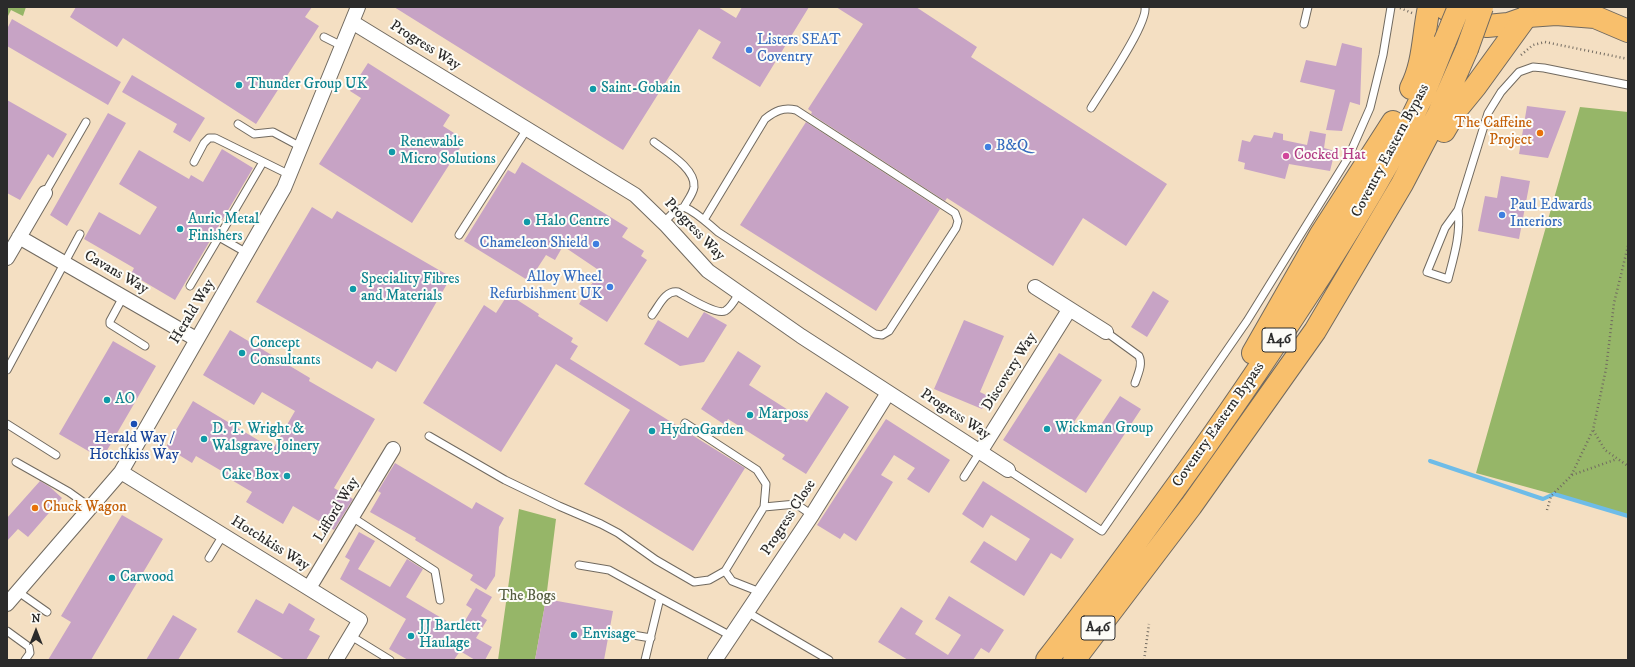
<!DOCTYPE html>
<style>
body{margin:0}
#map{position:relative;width:1635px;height:667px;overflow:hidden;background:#f4dfc2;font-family:"IM FELL DW Pica",serif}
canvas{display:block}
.frame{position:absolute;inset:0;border:8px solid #2b2b2b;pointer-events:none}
.north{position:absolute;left:16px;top:611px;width:40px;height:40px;-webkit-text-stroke:3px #fdfcf7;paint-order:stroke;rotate:0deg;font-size:11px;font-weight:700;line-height:16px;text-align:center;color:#2b2b2b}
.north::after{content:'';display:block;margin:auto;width:14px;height:18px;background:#2b2b2b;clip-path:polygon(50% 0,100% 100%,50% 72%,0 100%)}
</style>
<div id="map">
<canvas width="1635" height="667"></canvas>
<div class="frame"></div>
<div class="north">N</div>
</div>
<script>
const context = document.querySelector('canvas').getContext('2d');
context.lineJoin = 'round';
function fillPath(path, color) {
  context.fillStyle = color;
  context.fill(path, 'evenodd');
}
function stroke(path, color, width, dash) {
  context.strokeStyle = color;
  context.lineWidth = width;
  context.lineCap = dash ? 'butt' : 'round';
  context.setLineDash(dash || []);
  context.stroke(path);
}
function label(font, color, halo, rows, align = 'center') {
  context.font = font + ' "IM FELL DW Pica",serif';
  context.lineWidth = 4;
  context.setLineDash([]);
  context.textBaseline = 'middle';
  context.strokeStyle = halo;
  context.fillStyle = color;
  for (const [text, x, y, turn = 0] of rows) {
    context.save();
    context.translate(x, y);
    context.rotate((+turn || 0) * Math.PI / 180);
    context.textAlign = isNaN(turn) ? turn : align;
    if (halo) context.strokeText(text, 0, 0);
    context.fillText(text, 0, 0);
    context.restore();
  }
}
fillPath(new Path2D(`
 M7,7H26L23,16L11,10L7,18Z
 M1580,107L1628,112V515L1476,473Z
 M519,509L556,519L546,599L535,660H498Z`), '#96b668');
stroke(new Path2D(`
 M1430,461L1543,499L1554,494L1628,516`), '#6ebce8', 4);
fillPath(new Path2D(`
 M76,7H312L305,17L319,26L256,124L123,38L117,47L70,17Z
 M394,7H718L736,18L742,7H809L760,87L712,58L721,42L699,29L623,150Z
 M836,7H916L977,47L971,57L1167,184L1126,246L1083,218L1053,266L947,198L945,201L811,114L812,112L808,109L863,24Z
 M12,19L121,82L108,105L7,46V29Z
 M1342,43L1362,48L1360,105L1350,102L1342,131L1326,130L1335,90L1300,82L1306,60L1336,66Z
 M368,63L450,115L443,126L465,140L412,223L319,164L361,98L350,91Z
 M132,75L205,118L190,142L173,132L177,124L122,92Z
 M7,100L67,134L53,158L48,154L20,200L7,193Z
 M1527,106L1566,111L1548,158L1519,154Z
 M108,113L126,123L67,226L50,215Z
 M806,122L940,209L876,311L740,225Z
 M1310,131L1326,134L1324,148L1335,151L1330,171L1289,164L1285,179L1244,169L1245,163L1238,161L1242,140L1250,142L1254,135L1272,138L1274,132L1283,134V140L1307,145Z
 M222,149L253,168L175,300L131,274L134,268L84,239L99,212L140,235L157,207L119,184L139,150L189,179L191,175L203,182Z
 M522,162L628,228L622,237L644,251L641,256L647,260L607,322L579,304L600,271L563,246L555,260L546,255L529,281L464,241L508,170L515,174Z
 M1501,176L1530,181L1519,239L1478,231L1485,196L1497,198Z
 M312,207L332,219L337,211L451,277L396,372L377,361L372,369L256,302Z
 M1153,291L1169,301L1147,337L1131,327Z
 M508,294L539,314L538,316L573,338L571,342L578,346L570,359L745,468L693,551L584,484L630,410L556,364L501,452L423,403L484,305L496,313Z
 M704,312L727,325L704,362L680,366L644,344L658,320L688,338Z
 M964,320L1004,336L980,392L988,396L982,409L934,389Z
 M230,330L310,378L309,381L375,419L334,488L353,499L334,530L293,506L283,524L246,502L252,492L223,475L225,473L196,456L192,463L166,447L193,401L273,449L295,411L262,392L254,405L203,375Z
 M113,341L156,366L102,459L59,434Z
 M738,351L761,366L749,385L807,422L826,392L849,407L806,474L782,459L785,455L728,419L725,425L701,409Z
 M1059,353L1102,380L1074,422L1094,435L1120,396L1141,409L1086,493L1003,440Z
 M886,419L950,460L929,493L907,479L915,468L894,455L881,475L893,482L856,541L844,533L840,539L817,525Z
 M395,463L472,509L476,502L504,518L499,527L495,576L486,590L470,580L473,575L415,540L416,538L370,512L381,493L378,491Z
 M40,481L50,487L62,498L28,537L18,529L7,541V518Z
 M983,481L1074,539L1061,559L1051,553L1024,596L970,562L984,541L1016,561L1030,539L991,515L983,528L962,514Z
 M122,515L163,539L91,660H48L71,622L61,616Z
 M359,532L375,541L358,569L390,587L407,559L423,569L406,597L460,629L472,609L466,605L476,588L492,597L481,616L487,620L476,638L492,647L485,660H475L460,651L454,660H408L389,649L406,619L340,579L350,560L345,557Z
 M949,596L1004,630L989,653L981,648L973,660H908L878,642L901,607L923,621L915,634L948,655L961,635L935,619Z
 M256,599L283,614L289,603L315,619L309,630L320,636L306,660H285L237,632Z
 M546,599L613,611L604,660H535Z
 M173,615L197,629L178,660H146Z`), '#c7a3c5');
const lane = new Path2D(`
 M1304,24L1308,7
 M324,37L342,46
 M1091,108C1102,90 1148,24 1145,7
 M238,124L254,134L273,132L301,147
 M654,142C667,152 696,169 694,187C693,194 687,201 684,207
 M194,162L204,143L209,138H215L290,175
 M45,193L86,122
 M1458,210C1461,234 1454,256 1448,279L1427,272L1445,228L1458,210L1488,113L1501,92L1519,72L1533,67L1544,68L1628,85
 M664,222L675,211L684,207C698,213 707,223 718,232L875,334L882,335L889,331L956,228L958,221L955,213L796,110C783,107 775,111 765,119L704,220
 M459,235L527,129
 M247,253L219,237L263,162
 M190,286L219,237
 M123,297L110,321V324L145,346
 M652,315C659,306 665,290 678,292C687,297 716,315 725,311C731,308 736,298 739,293
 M1106,332L1139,356C1143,364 1138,374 1135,383
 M7,370L80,234
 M685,423L757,470L766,484L764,507
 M7,424L56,455
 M429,436L505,480L559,506L601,524L618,533L656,560L694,582L709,580L725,571
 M16,462L69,492L90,507
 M1008,470L1102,531L1247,321L1348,158L1370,108L1383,55L1391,7
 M964,477L980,452
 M352,517L435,571L440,600
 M209,558L223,535
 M579,565L609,570L660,598
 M17,591L47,612
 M760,592L732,581L725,571L764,507L796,504L812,515
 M747,612L829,660
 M7,631L29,647L30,653L25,660
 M627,634L651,638
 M351,636L390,660
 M645,660L660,598L731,636`);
const street = new Path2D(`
 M352,22L635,195L667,226L708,271L801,336L1008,470
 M19,237L196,339
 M7,258L45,193
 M1035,287L1106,332
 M980,452L1069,310
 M121,472L360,620L336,660
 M309,588L393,449
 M7,604L121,472L284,188L358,7
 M715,660L812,515L888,393`);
const primary = new Path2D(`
 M1443,7L1462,20L1487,26L1508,24L1525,18L1536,7
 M1528,16L1556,14L1595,17L1628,31`);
const highway = new Path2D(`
 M1411,88C1424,63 1423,35 1429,7
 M1444,131L1457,109L1475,87L1525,18
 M1253,353L1321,234L1393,122
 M1047,660C1100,592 1151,522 1202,451C1243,393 1283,333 1322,273C1357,217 1393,159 1421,99C1430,80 1437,60 1445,41
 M1074,660L1191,506L1315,331L1402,184L1439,113L1467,49`);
stroke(lane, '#716a60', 9);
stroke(street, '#716a60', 16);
stroke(primary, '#716a60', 24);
stroke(highway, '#716a60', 24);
stroke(new Path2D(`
 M1400,8L1412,13
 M1521,55L1533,45L1545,42L1628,59
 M1628,246L1614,303L1606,369L1593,430L1605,450L1628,466
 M1572,475L1617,459
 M1547,510L1551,496L1571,476L1593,430
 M1144,660L1149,624`), '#716a60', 2.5, [1, 3]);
stroke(lane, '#fff', 7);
stroke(street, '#fff', 14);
stroke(primary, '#f8bf6c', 22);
stroke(highway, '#f8bf6c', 22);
const highwayBridge = new Path2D(`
 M1445,41L1459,7
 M1467,49L1482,7`);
stroke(highwayBridge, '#716a60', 24, []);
stroke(highwayBridge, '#f8bf6c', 22);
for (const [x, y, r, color] of [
 [749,50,4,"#3f7fe0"],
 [239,85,4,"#0f9aa8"],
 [593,89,4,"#0f9aa8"],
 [1540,133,4,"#e8710a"],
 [988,147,4,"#3f7fe0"],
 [392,152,4,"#0f9aa8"],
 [1286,156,4,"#d1479c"],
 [1502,215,4,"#3f7fe0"],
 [527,222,4,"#0f9aa8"],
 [180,229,4,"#0f9aa8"],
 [596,244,4,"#3f7fe0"],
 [610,287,4,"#3f7fe0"],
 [353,289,4,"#0f9aa8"],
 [242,353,4,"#0f9aa8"],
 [107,400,4,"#0f9aa8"],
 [750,415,4,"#0f9aa8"],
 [134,424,4,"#1a4fb4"],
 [1047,429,4,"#0f9aa8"],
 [652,431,4,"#0f9aa8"],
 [204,439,4,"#0f9aa8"],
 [287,476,4,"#0f9aa8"],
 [35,508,4,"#e8710a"],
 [112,578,4,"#0f9aa8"],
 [574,635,4,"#0f9aa8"],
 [411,636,4,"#0f9aa8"]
]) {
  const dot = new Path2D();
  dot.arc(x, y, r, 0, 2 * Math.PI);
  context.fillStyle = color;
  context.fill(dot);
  stroke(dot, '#fdfcf7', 1.5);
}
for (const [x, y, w] of [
 [1279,340,34],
 [1098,628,34]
]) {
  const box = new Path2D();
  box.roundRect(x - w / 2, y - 12, w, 24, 3);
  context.fillStyle = '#fdfcf7';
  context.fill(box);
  stroke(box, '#2b2b2b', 1);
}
label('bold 14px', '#2b2b2b', null, [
 ["A46",1279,340],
 ["A46",1098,628]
]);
label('15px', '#366cbe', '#fdfcf7', [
 ["Listers SEAT",757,41],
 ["Coventry",757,58],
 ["B&Q",996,147],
 ["Paul Edwards",1510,206],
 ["Interiors",1510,223],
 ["Chameleon Shield",588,244,"right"],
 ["Alloy Wheel",602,278,"right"],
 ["Refurbishment UK",602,295,"right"]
], 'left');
label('15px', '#2b2b2b', '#fdfcf7', [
 ["Progress Way",425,46,32],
 ["Coventry Eastern Bypass",1391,151,-62],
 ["Progress Way",694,230,46],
 ["Cavans Way",116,273,30],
 ["Herald Way",193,312,-59],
 ["Discovery Way",1010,372,-58],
 ["Progress Way",955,415,33],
 ["Coventry Eastern Bypass",1219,425,-55],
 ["Lifford Way",337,510,-59],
 ["Progress Close",789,518,-57],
 ["Hotchkiss Way",270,544,32]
]);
label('15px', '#0d838f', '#fdfcf7', [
 ["Thunder Group UK",247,85],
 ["Saint-Gobain",601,89],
 ["Renewable",400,143],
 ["Micro Solutions",400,160],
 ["Auric Metal",188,220],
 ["Finishers",188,237],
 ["Halo Centre",535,222],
 ["Speciality Fibres",361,280],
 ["and Materials",361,297],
 ["Concept",250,344],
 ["Consultants",250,361],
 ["AO",115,400],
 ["Marposs",758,415],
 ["Wickman Group",1055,429],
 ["D. T. Wright &",212,430],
 ["Walsgrave Joinery",212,447],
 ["HydroGarden",660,431],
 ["Cake Box",279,476,"right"],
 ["Carwood",120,578],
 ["JJ Bartlett",419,627],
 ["Haulage",419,644],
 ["Envisage",582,635]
], 'left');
label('15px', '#c56008', '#fdfcf7', [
 ["The Caffeine",1532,124],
 ["Project",1532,141],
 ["Chuck Wagon",43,508,"left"]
], 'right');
label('15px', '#b23c85', '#fdfcf7', [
 ["Cocked Hat",1294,156]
], 'left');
label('15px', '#164399', '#fdfcf7', [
 ["Herald Way /",134,439],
 ["Hotchkiss Way",134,456]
]);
label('15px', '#575e42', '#fdfcf7', [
 ["The Bogs",527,597]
]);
</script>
